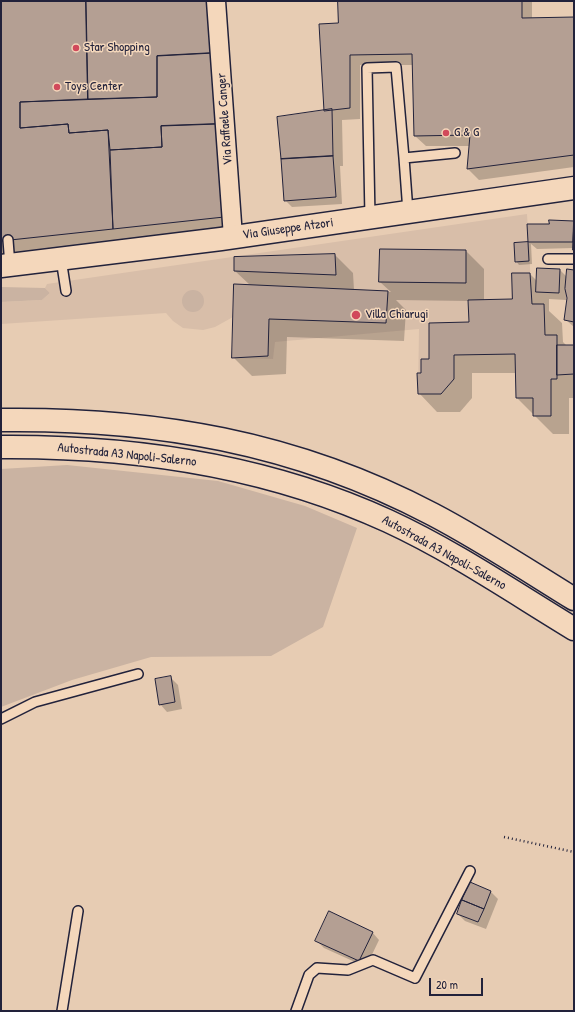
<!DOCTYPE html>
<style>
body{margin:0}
#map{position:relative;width:575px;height:1012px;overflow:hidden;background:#e7ccb3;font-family:"Patrick Hand",sans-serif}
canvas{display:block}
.frame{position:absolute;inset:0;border:2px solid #22223b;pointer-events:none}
.scale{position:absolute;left:429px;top:978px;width:54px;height:18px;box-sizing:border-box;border:2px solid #22223b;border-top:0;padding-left:5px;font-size:12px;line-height:14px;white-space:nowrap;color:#22223b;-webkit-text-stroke:3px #f4d7bb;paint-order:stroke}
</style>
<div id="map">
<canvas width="575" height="1012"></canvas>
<div class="frame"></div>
<div class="scale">20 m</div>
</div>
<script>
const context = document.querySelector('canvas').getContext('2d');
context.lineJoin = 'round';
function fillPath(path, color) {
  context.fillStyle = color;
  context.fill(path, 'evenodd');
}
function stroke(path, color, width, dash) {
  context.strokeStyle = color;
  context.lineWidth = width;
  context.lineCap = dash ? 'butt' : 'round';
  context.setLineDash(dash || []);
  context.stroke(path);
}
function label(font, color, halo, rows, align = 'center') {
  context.font = font + ' "Patrick Hand",sans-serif';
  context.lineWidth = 3;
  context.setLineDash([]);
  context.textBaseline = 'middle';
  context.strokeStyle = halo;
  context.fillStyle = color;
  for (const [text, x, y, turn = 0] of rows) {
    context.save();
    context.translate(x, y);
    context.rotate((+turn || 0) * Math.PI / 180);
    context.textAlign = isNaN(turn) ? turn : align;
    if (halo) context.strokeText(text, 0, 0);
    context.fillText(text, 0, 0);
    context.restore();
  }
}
fillPath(new Path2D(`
 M527,214L532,303L544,304L545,335H557V379L551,380L533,416V398H516L515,354L454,355V379L441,394H418L419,329L275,342L273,359L232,358L233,317L215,327L203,330L183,328L173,321L166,313L1,324V302L42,300L50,293L45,288L47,284Z`), '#d8bea9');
fillPath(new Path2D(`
 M1,287L45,288L50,293L42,300L1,302Z
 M182 301a11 11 0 1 1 22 0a11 11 0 1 1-22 0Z
 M67,465L218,481L305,506L357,528L323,627L271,656L151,657L72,680L1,707V469Z`), '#cab3a2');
fillPath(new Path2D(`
 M1,1H223L237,230L1,255Z
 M339,1H532V19L574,18V167L479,180L468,169L470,146H426L415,136L414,65H360V119L342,120L343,166H340L342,204L292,207L285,200L325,111L339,24Z
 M574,222V248L537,249L531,244L532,264L519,265L516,261L515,244L529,243L528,225Z
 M466,251L484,269V301L513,300L530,274L538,282L560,270L567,277L574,271V327L565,319L569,298L567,292L566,300L549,299V311L562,323L563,342L567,346H574V398H569V434H553L517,398L516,373H472V398L460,412H437L419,393L422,374L430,360L470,323L469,301L396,300L406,310L404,341L287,337L286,374L252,376L234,358L250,285L235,271L335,255L353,273L354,290L391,292L380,282Z
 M170,677L178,685L182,709L167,712L160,704Z
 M490,891L498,899L486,929L465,921L458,914Z
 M372,932L379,940L366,967L324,948L317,941Z`), '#0003');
const building = new Path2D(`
 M1,1H86L88,99L20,102V128L68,124L69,133L108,130L113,229L1,241Z
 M86,1H211L214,53L157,56V97L88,99Z
 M338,1H522V18L574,17V155L467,169L470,135L414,136L412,54L350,55V108L324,111L319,24L338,23Z
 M214,53L218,124L161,126L162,147L110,150L108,130L69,133L68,124L20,128V102L157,97V56Z
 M332,109L333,156L281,159L277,117Z
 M218,124L224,217L113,229L110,150L162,147L161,126Z
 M333,156L336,197L284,201L281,159Z
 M574,211V250H573Z
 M549,220L574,221L573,242H528L527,224H549Z
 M528,242L529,261L515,262L514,243Z
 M380,249L466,250V283L379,282Z
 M335,254L336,275L234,271V257Z
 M537,268L560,269L559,293L536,292Z
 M567,269L574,270V322L564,320L567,298L565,289Z
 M512,273H530L532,304H544L545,335H557V379H551V416H533V398H516L515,354L454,355V379L441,394H418L417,373H421V359H429V323L469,322L468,300L512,299Z
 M234,284L388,291L386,323L269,319L268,356L232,358Z
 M557,345H574V374L557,375Z
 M171,676L175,702L159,705L155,679Z
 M470,882L491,891L484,909L462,900Z
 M462,900L484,909L478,922L457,914Z
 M329,911L373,932L359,961L315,941Z`);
fillPath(building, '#b49f93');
stroke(building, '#22223b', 1);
const lane = new Path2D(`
 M404,158L408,212
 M370,217L367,68L396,67L404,158L455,153
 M8,240L10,266
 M61,259L66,291
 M548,259H574
 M1,719L35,702L138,674
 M62,1011L78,911
 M296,1011L309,975L317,968L348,970L373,960L415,978L470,871`);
const street = new Path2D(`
 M216,1L233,237`);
const primary = new Path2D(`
 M1,266L221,239L574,188`);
const highway = new Path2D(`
 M1,420C154,418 295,442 432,514C480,539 527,570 574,599
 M1,447C134,446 266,465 388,521C453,551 513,592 574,629`);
stroke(lane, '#22223b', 12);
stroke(street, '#22223b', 21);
stroke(primary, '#22223b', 25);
stroke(highway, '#22223b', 25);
stroke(new Path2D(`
 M504,837L574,852`), '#22223b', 2.5, [1, 3]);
stroke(lane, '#f4d7bb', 9);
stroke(street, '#f4d7bb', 18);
stroke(primary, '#f4d7bb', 22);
stroke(highway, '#f4d7bb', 22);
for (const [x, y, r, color] of [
 [76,48,4,"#d1495b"],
 [57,87,4,"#d1495b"],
 [446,133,4,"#d1495b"],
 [356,315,5,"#d1495b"]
]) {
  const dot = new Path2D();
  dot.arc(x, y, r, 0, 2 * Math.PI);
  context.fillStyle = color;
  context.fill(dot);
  stroke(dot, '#f4d7bb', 1.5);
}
label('13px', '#22223b', '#f4d7bb', [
 ["Star Shopping",84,48],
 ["Toys Center",65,87],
 ["G & G",454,133],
 ["Villa Chiarugi",365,315]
], 'left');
label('13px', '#22223b', '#f4d7bb', [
 ["Via Raffaele Canger",225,119,-94],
 ["Via Giuseppe Atzori",288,229,-8],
 ["Autostrada A3 Napoli-Salerno",127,455,6],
 ["Autostrada A3 Napoli-Salerno",444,553,29]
]);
</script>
